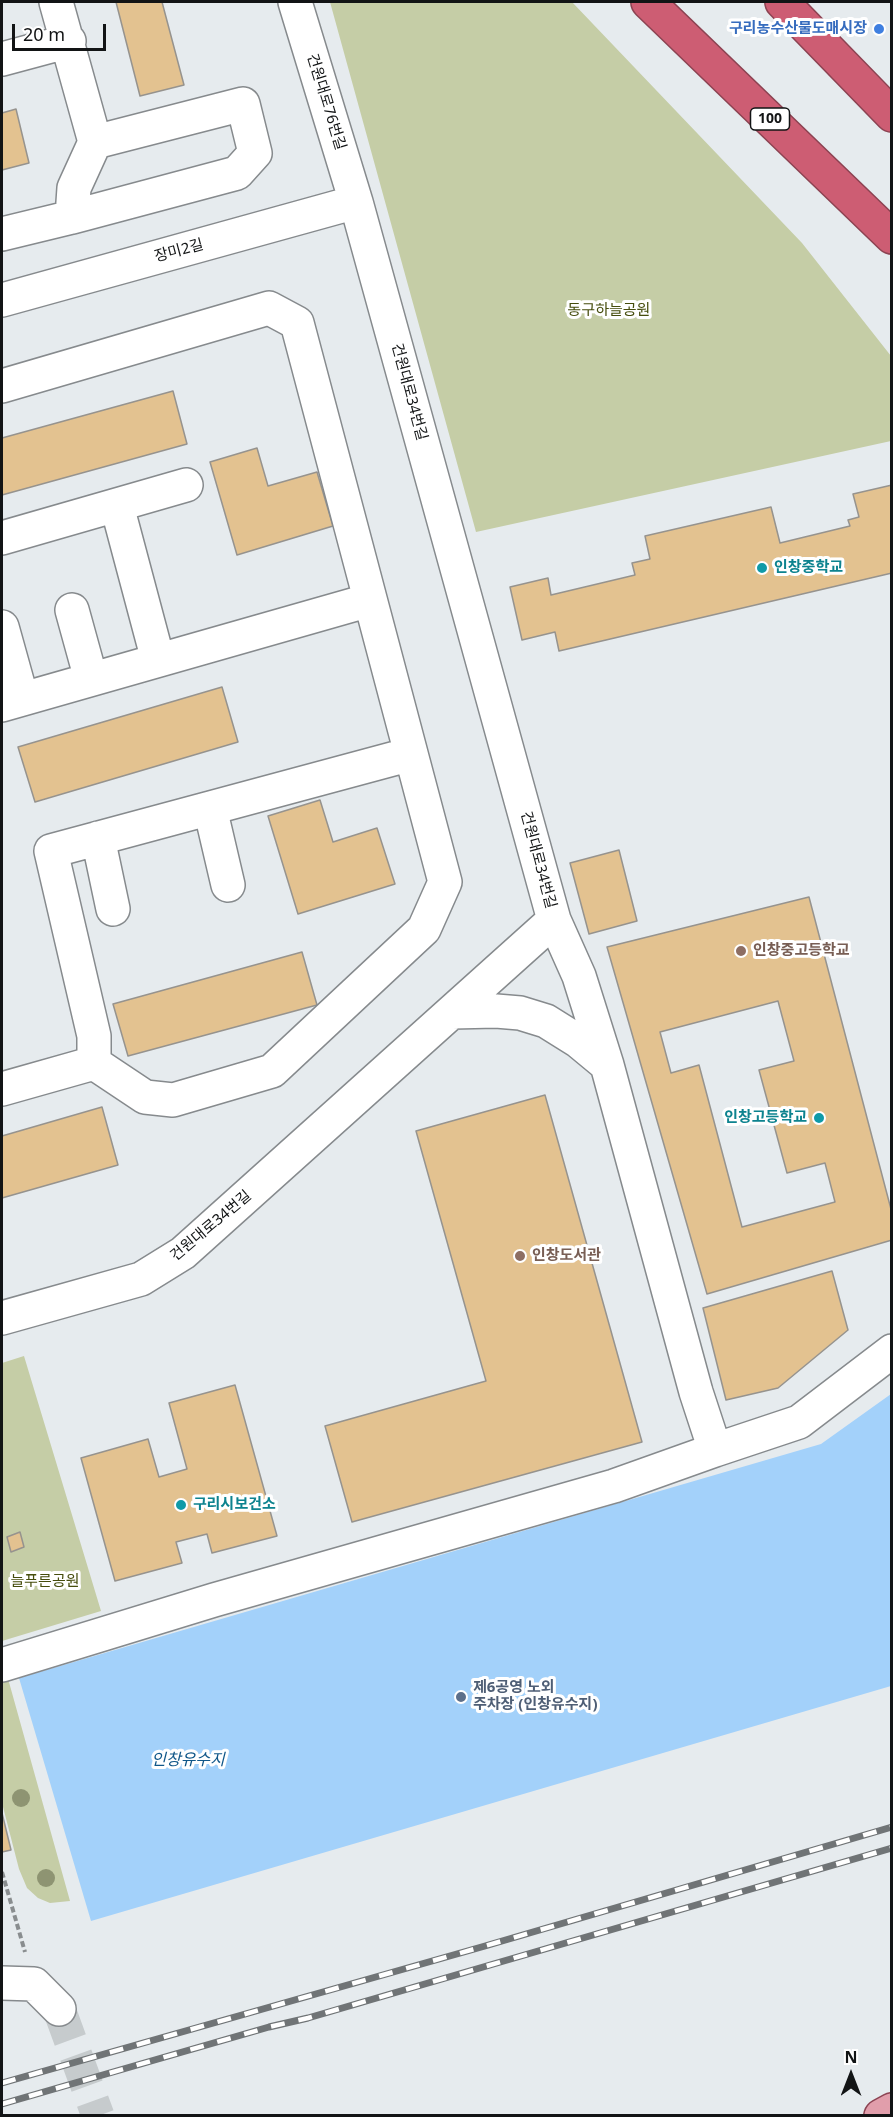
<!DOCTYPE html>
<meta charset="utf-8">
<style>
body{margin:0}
#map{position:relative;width:893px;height:2117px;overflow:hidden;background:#e6ebee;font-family:"Noto Sans",sans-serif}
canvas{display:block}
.frame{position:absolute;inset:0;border:3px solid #121415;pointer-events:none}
.north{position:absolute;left:821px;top:2045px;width:60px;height:60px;-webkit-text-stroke:4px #fff;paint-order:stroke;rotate:0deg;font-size:16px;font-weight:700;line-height:24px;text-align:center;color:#121415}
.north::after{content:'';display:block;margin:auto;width:21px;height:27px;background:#121415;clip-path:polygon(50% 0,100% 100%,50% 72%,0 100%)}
.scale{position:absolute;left:12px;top:24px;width:94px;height:27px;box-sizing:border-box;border:3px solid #121415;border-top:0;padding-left:8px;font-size:18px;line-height:21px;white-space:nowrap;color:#121415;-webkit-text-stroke:4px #fff;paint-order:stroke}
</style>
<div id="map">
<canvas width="893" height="2117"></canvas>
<div class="frame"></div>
<div class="north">N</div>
<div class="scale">20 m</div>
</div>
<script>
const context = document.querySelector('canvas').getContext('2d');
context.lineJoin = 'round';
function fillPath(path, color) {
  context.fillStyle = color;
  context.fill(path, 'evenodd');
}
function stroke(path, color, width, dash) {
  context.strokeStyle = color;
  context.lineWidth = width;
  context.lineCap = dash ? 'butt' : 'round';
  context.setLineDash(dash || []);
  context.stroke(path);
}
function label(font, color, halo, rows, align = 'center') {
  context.font = font + ' "Noto Sans","Noto Sans KR",sans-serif';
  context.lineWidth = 6;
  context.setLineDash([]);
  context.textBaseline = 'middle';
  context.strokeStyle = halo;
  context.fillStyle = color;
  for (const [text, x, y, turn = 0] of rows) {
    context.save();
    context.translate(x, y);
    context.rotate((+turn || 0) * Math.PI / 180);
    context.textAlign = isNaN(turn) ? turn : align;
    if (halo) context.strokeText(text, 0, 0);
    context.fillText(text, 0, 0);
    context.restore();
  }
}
fillPath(new Path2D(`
 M330,2H572L802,243L891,356V441L476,532Z
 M24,1356L101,1611L2,1641V1363Z
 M7,1675L70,1901L50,1903L38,1898L27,1888L19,1869L2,1803V1676Z`), '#c5cda6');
fillPath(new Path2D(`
 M891,1394V1686L91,1921L19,1678L821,1444Z`), '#a3d1fa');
const building = new Path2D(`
 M116,2H162L184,85L140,96Z
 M16,109L29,163L2,170V113Z
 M173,391L187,444L2,495V438Z
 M257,448L268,486L317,472L333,526L237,555L210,462Z
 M892,485V573L559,651L555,632L522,640L510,587L548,578L551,595L635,575L632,563L650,559L645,536L771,507L780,543L850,526L848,520L859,517L853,494Z
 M222,687L238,742L35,802L18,747Z
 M320,800L333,842L377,828L395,884L298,914L268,816Z
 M619,850L637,921L589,934L570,863Z
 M809,897L892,1213V1240L707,1294L607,947ZM778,1001L794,1061L759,1070L787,1173L825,1163L835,1202L742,1227L699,1065L671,1073L660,1032Z
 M302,952L317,1005L128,1056L113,1004Z
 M545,1095L642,1442L352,1522L325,1426L486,1381L416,1131Z
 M102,1107L118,1165L2,1198V1136Z
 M832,1271L848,1330L778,1388L726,1400L703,1308Z
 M235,1385L277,1536L212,1553L207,1534L176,1542L182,1563L115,1581L81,1458L148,1439L159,1477L187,1469L169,1403Z
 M20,1532L24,1547L11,1552L7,1537Z
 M2,1813L11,1850L2,1852Z`);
fillPath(building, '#e3c290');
stroke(building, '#96938e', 1.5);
stroke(new Path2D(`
 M59,2009L98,2116`), '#c6cbcd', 33, [33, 16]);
const minor = new Path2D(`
 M2,59L69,41
 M72,217L237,173L255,153L243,104L95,142
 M2,234L72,217L74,188L95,142L56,2
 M2,300L356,202
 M2,386L269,308L297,323L445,882L424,929L272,1071L173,1100L145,1097L94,1063L2,1089
 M117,506L158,660
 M2,538L186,485
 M72,610L91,679
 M2,627L22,699
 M2,705L370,600
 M210,808L228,885
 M98,838L113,909
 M554,920L579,976L607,1065L696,1392L715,1450L799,1422L892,1351
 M452,1012L496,1011L520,1013L546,1021L578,1041L607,1065
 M94,1063V1036L51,851L411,754
 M2,1318L141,1279L183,1253L554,920L356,202L295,2
 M2,1665L214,1600L614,1486L715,1450
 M2,1983L34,1984L59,2009`);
const major = new Path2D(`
 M881,2116L892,2110`);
const highway = new Path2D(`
 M648,2L892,237
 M782,2L892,115`);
stroke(minor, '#868a8d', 36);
stroke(major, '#8c4352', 36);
stroke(highway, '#8c4352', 36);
stroke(new Path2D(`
 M2,1872L25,1952`), '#898d8f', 4, [6, 3]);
stroke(minor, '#fff', 33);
stroke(major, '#e19eab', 33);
stroke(highway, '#cd5d73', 33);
const rail = new Path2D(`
 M2,2083L485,1946L892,1827
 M2,2104L269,2027L308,2018L892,1848`);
stroke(rail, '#707476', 7);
stroke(rail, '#fff', 4.5, [14]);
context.fillStyle = '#8e9472';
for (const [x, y] of [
 [21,1798],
 [46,1878]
]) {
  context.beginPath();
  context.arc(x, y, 9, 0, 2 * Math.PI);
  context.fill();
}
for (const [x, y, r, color] of [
 [879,29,6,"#3f7fe0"],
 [762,568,6,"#0f9aa8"],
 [741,951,6,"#8d6e63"],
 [819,1118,6,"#0f9aa8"],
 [520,1256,6,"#8d6e63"],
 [181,1505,6,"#0f9aa8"],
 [461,1697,6,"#5c6f8a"]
]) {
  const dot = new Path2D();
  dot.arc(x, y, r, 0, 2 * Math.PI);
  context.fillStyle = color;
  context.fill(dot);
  stroke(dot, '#fff', 2);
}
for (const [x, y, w] of [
 [770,119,39]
]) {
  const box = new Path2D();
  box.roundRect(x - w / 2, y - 11, w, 22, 4.5);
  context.fillStyle = '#fff';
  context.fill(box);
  stroke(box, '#121415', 1.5);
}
label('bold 14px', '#121415', null, [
 ["100",770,119]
]);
label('bold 15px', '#366cbe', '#fff', [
 ["구리농수산물도매시장",867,29]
], 'right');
label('15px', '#121415', '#fff', [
 ["건원대로76번길",326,102,73],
 ["장미2길",179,251,-15],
 ["건원대로34번길",409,392,75],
 ["건원대로34번길",538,860,75],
 ["건원대로34번길",211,1226,-40]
]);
label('15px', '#464d0d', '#fff', [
 ["동구하늘공원",609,311],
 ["늘푸른공원",45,1582]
]);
label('bold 15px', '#0d838f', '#fff', [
 ["인창중학교",774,568],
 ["인창고등학교",807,1118,"right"],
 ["구리시보건소",193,1505]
], 'left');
label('bold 15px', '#785e54', '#fff', [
 ["인창중고등학교",753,951],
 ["인창도서관",532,1256]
], 'left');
label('bold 15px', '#4e5e75', '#fff', [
 ["제6공영 노외",473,1688],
 ["주차장 (인창유수지)",473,1705]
], 'left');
label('italic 16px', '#105789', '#fff', [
 ["인창유수지",188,1760]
]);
</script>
